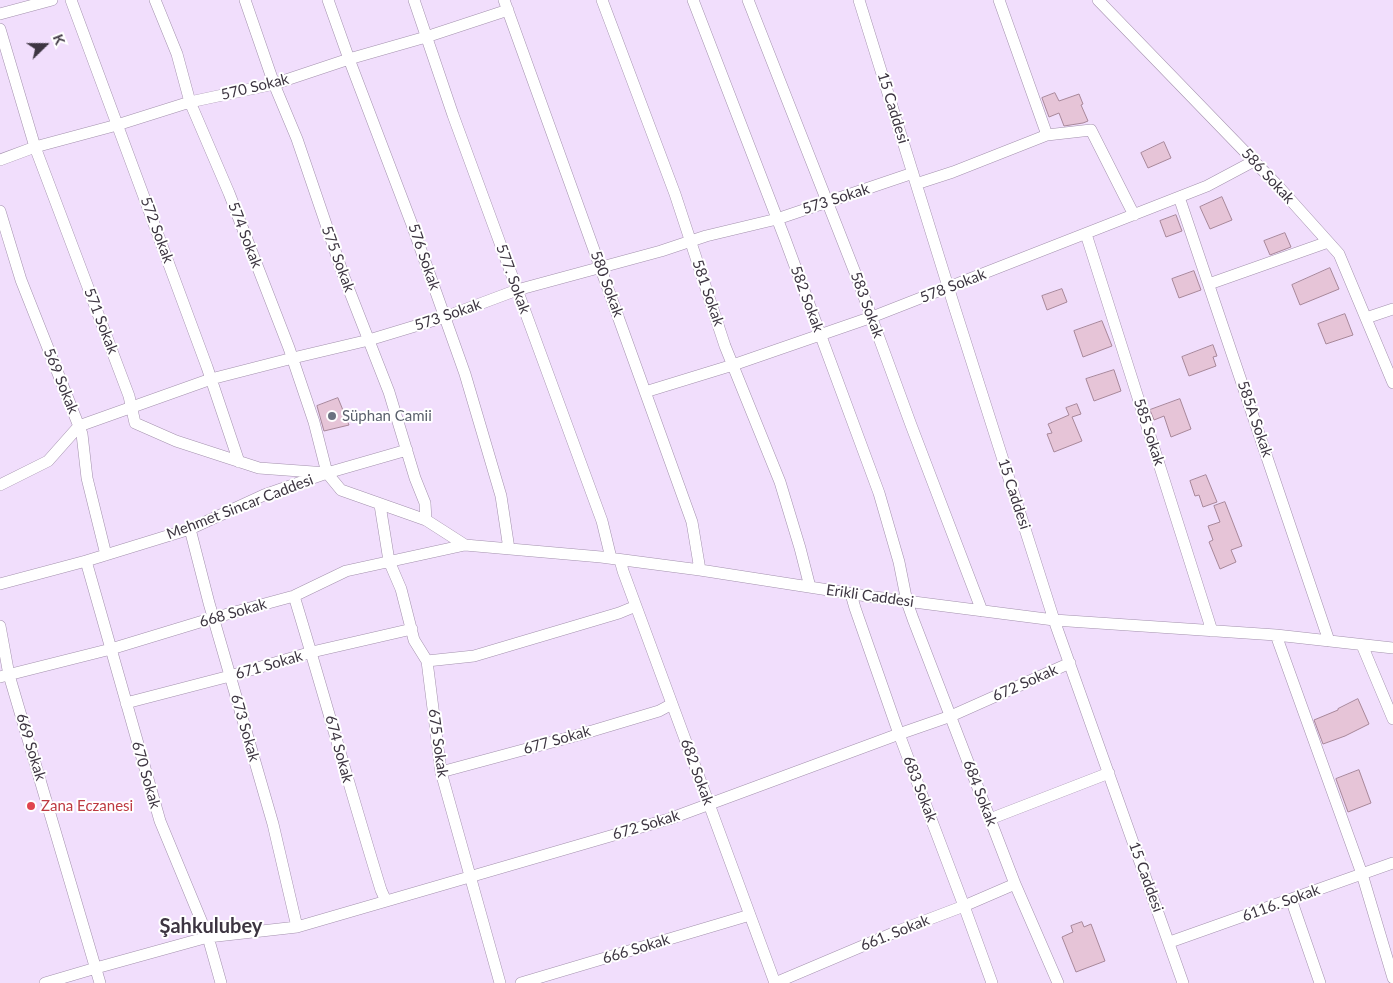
<!DOCTYPE html>
<meta charset="utf-8">
<style>
body{margin:0}
#map{position:relative;width:1393px;height:983px;overflow:hidden;background:#f1defc;font-family:Lato,sans-serif}
canvas{display:block}
.north{position:absolute;left:20px;top:20px;width:50px;height:50px;-webkit-text-stroke:4px #fff;paint-order:stroke;rotate:68deg;font-size:14px;font-weight:700;line-height:20px;text-align:center;color:#3d3541}
.north::after{content:'';display:block;margin:auto;width:18px;height:22px;background:#3d3541;clip-path:polygon(50% 0,100% 100%,50% 72%,0 100%)}
</style>
<div id="map">
<canvas width="1393" height="983"></canvas>
<div class="north">K</div>
</div>
<script>
const context = document.querySelector('canvas').getContext('2d');
context.lineJoin = 'round';
function fillPath(path, color) {
  context.fillStyle = color;
  context.fill(path, 'evenodd');
}
function stroke(path, color, width, dash) {
  context.strokeStyle = color;
  context.lineWidth = width;
  context.lineCap = dash ? 'butt' : 'round';
  context.setLineDash(dash || []);
  context.stroke(path);
}
function label(font, color, halo, rows, align = 'center') {
  context.font = font + ' Lato,sans-serif';
  context.lineWidth = 4;
  context.setLineDash([]);
  context.textBaseline = 'middle';
  context.strokeStyle = halo;
  context.fillStyle = color;
  for (const [text, x, y, turn = 0] of rows) {
    context.save();
    context.translate(x, y);
    context.rotate((+turn || 0) * Math.PI / 180);
    context.textAlign = isNaN(turn) ? turn : align;
    if (halo) context.strokeText(text, 0, 0);
    context.fillText(text, 0, 0);
    context.restore();
  }
}
const building = new Path2D(`
 M1055,93L1059,101L1079,94L1083,104L1081,105L1088,121L1083,123L1064,126L1059,113L1049,117L1042,98Z
 M1164,142L1171,158L1148,168L1141,153Z
 M1222,197L1232,220L1210,229L1200,207Z
 M1176,215L1182,231L1166,237L1160,221Z
 M1285,233L1291,247L1270,255L1264,241Z
 M1330,268L1339,289L1300,305L1292,285Z
 M1194,271L1201,290L1179,298L1172,279Z
 M1062,289L1067,302L1047,310L1042,296Z
 M1345,314L1353,335L1326,344L1318,324Z
 M1102,321L1112,346L1083,357L1074,331Z
 M1213,345L1217,356L1213,357L1216,366L1189,376L1182,357Z
 M1114,370L1121,391L1094,401L1086,379Z
 M338,398L349,425L324,431L317,406Z
 M1180,399L1191,429L1171,437L1164,416L1154,420L1150,410Z
 M1077,404L1081,414L1072,417L1082,441L1054,452L1047,434L1052,433L1048,424L1069,415L1066,408Z
 M1206,475L1217,502L1203,507L1199,495L1195,496L1190,481Z
 M1225,502L1242,546L1231,550L1236,562L1220,569L1209,542L1213,540L1208,526L1220,522L1214,506Z
 M1358,699L1369,724L1345,736L1323,744L1314,720L1338,710V709Z
 M1359,770L1371,803L1348,812L1336,779Z
 M1082,922L1084,927L1091,924L1105,961L1076,972L1062,937L1073,932L1071,926Z`);
fillPath(building, '#e6c4d7');
stroke(building, '#a78799', 1);
const minor = new Path2D(`
 M71,0L207,367L239,462
 M155,0L177,54L190,102L229,193L289,348L314,422L327,473L341,490L426,520L465,545
 M245,0L274,84L297,139L344,277L389,392L415,478L425,503L426,520
 M328,0L349,59L411,222L465,374L501,496L509,549
 M414,0L453,115L602,521L611,558
 M504,0L692,522L700,570
 M602,0L675,194L725,346L780,482L800,548L810,587
 M693,0L785,239L879,493L899,562L907,602L913,619L1015,884L1058,983
 M748,0L856,275L911,425L982,611
 M859,0L955,309L1054,620L1183,983
 M999,0L1047,135
 M1098,0L1278,186L1339,254L1393,383
 M0,14L52,0
 M0,29L35,147L129,396L135,423L176,441L259,468L327,473
 M0,160L35,147L117,125L190,102L274,84L349,59L426,37L508,10
 M916,184L953,172L1047,135L1091,130L1134,215
 M1179,197L1329,641
 M0,211L21,280L82,434L87,478L106,555
 M1086,234L1212,631
 M1209,284L1328,242
 M1366,318L1393,309
 M645,392L733,365L872,317L1207,186L1254,161
 M0,485L48,461L79,426L211,379L293,358L369,340L445,317L517,290L661,251L706,236L777,219L913,173
 M380,505L389,561L401,589L414,640L427,661L441,772L500,983
 M190,529L209,603L273,824L297,927
 M620,560L623,571L775,983L898,931L964,906L1015,884
 M86,561L160,821L208,937L221,983
 M0,584L86,561L190,529L264,495L327,473L407,450
 M851,594L855,608L899,734L964,906L992,983
 M294,596C324,694 351,793 381,890L386,901
 M0,626L9,675L100,983
 M1276,635L1362,874L1393,978
 M1362,645L1393,719
 M427,661L474,656L619,613L636,606
 M0,677L111,649L213,618L294,596L346,571L465,545L601,557L700,570L867,596L1054,620L1276,635L1393,648
 M126,703L230,676L312,652L412,629
 M441,772L582,734L659,711L672,704
 M990,819L1109,773
 M1291,899L1320,983
 M1170,942L1393,863
 M45,983L96,968L208,937L297,927L669,819L899,734L951,716L1070,663
 M521,983L750,915`);
stroke(minor, '#a391ad', 12);
stroke(minor, '#fff', 11);
for (const [x, y, r, color] of [
 [332,416,5,"#6b7280"],
 [31,806,5,"#e0444e"]
]) {
  const dot = new Path2D();
  dot.arc(x, y, r, 0, 2 * Math.PI);
  context.fillStyle = color;
  context.fill(dot);
  stroke(dot, '#fff', 2);
}
label('15px', '#3d3541', '#fff', [
 ["570 Sokak",255,87,-14],
 ["15 Caddesi",893,108,73],
 ["586 Sokak",1268,176,47],
 ["573 Sokak",836,199,-18],
 ["572 Sokak",157,230,70],
 ["574 Sokak",245,235,69],
 ["576 Sokak",424,257,71],
 ["575 Sokak",338,259,70],
 ["577. Sokak",513,279,70],
 ["580 Sokak",607,284,70],
 ["578 Sokak",953,286,-21],
 ["581 Sokak",708,293,71],
 ["582 Sokak",807,299,70],
 ["583 Sokak",867,305,70],
 ["573 Sokak",448,315,-19],
 ["571 Sokak",101,321,69],
 ["569 Sokak",61,381,68],
 ["585A Sokak",1255,419,71],
 ["585 Sokak",1149,432,72],
 ["15 Caddesi",1014,494,72],
 ["Mehmet Sincar Caddesi",240,507,-21],
 ["Erikli Caddesi",870,596,8],
 ["668 Sokak",233,613,-16],
 ["671 Sokak",269,665,-16],
 ["672 Sokak",1025,683,-24],
 ["673 Sokak",245,728,74],
 ["677 Sokak",557,740,-16],
 ["675 Sokak",438,743,82],
 ["669 Sokak",31,747,73],
 ["674 Sokak",339,749,75],
 ["682 Sokak",697,772,70],
 ["670 Sokak",146,775,74],
 ["683 Sokak",920,789,69],
 ["684 Sokak",980,793,69],
 ["672 Sokak",646,825,-17],
 ["15 Caddesi",1146,877,70],
 ["6116. Sokak",1281,903,-20],
 ["661. Sokak",895,933,-22],
 ["666 Sokak",636,949,-17]
]);
label('15px', '#5b616d', '#fff', [
 ["Süphan Camii",342,416]
], 'left');
label('15px', '#be3a42', '#fff', [
 ["Zana Eczanesi",41,806]
], 'left');
label('bold 20px', '#3d3541', '#fff', [
 ["Şahkulubey",211,927]
]);
</script>
